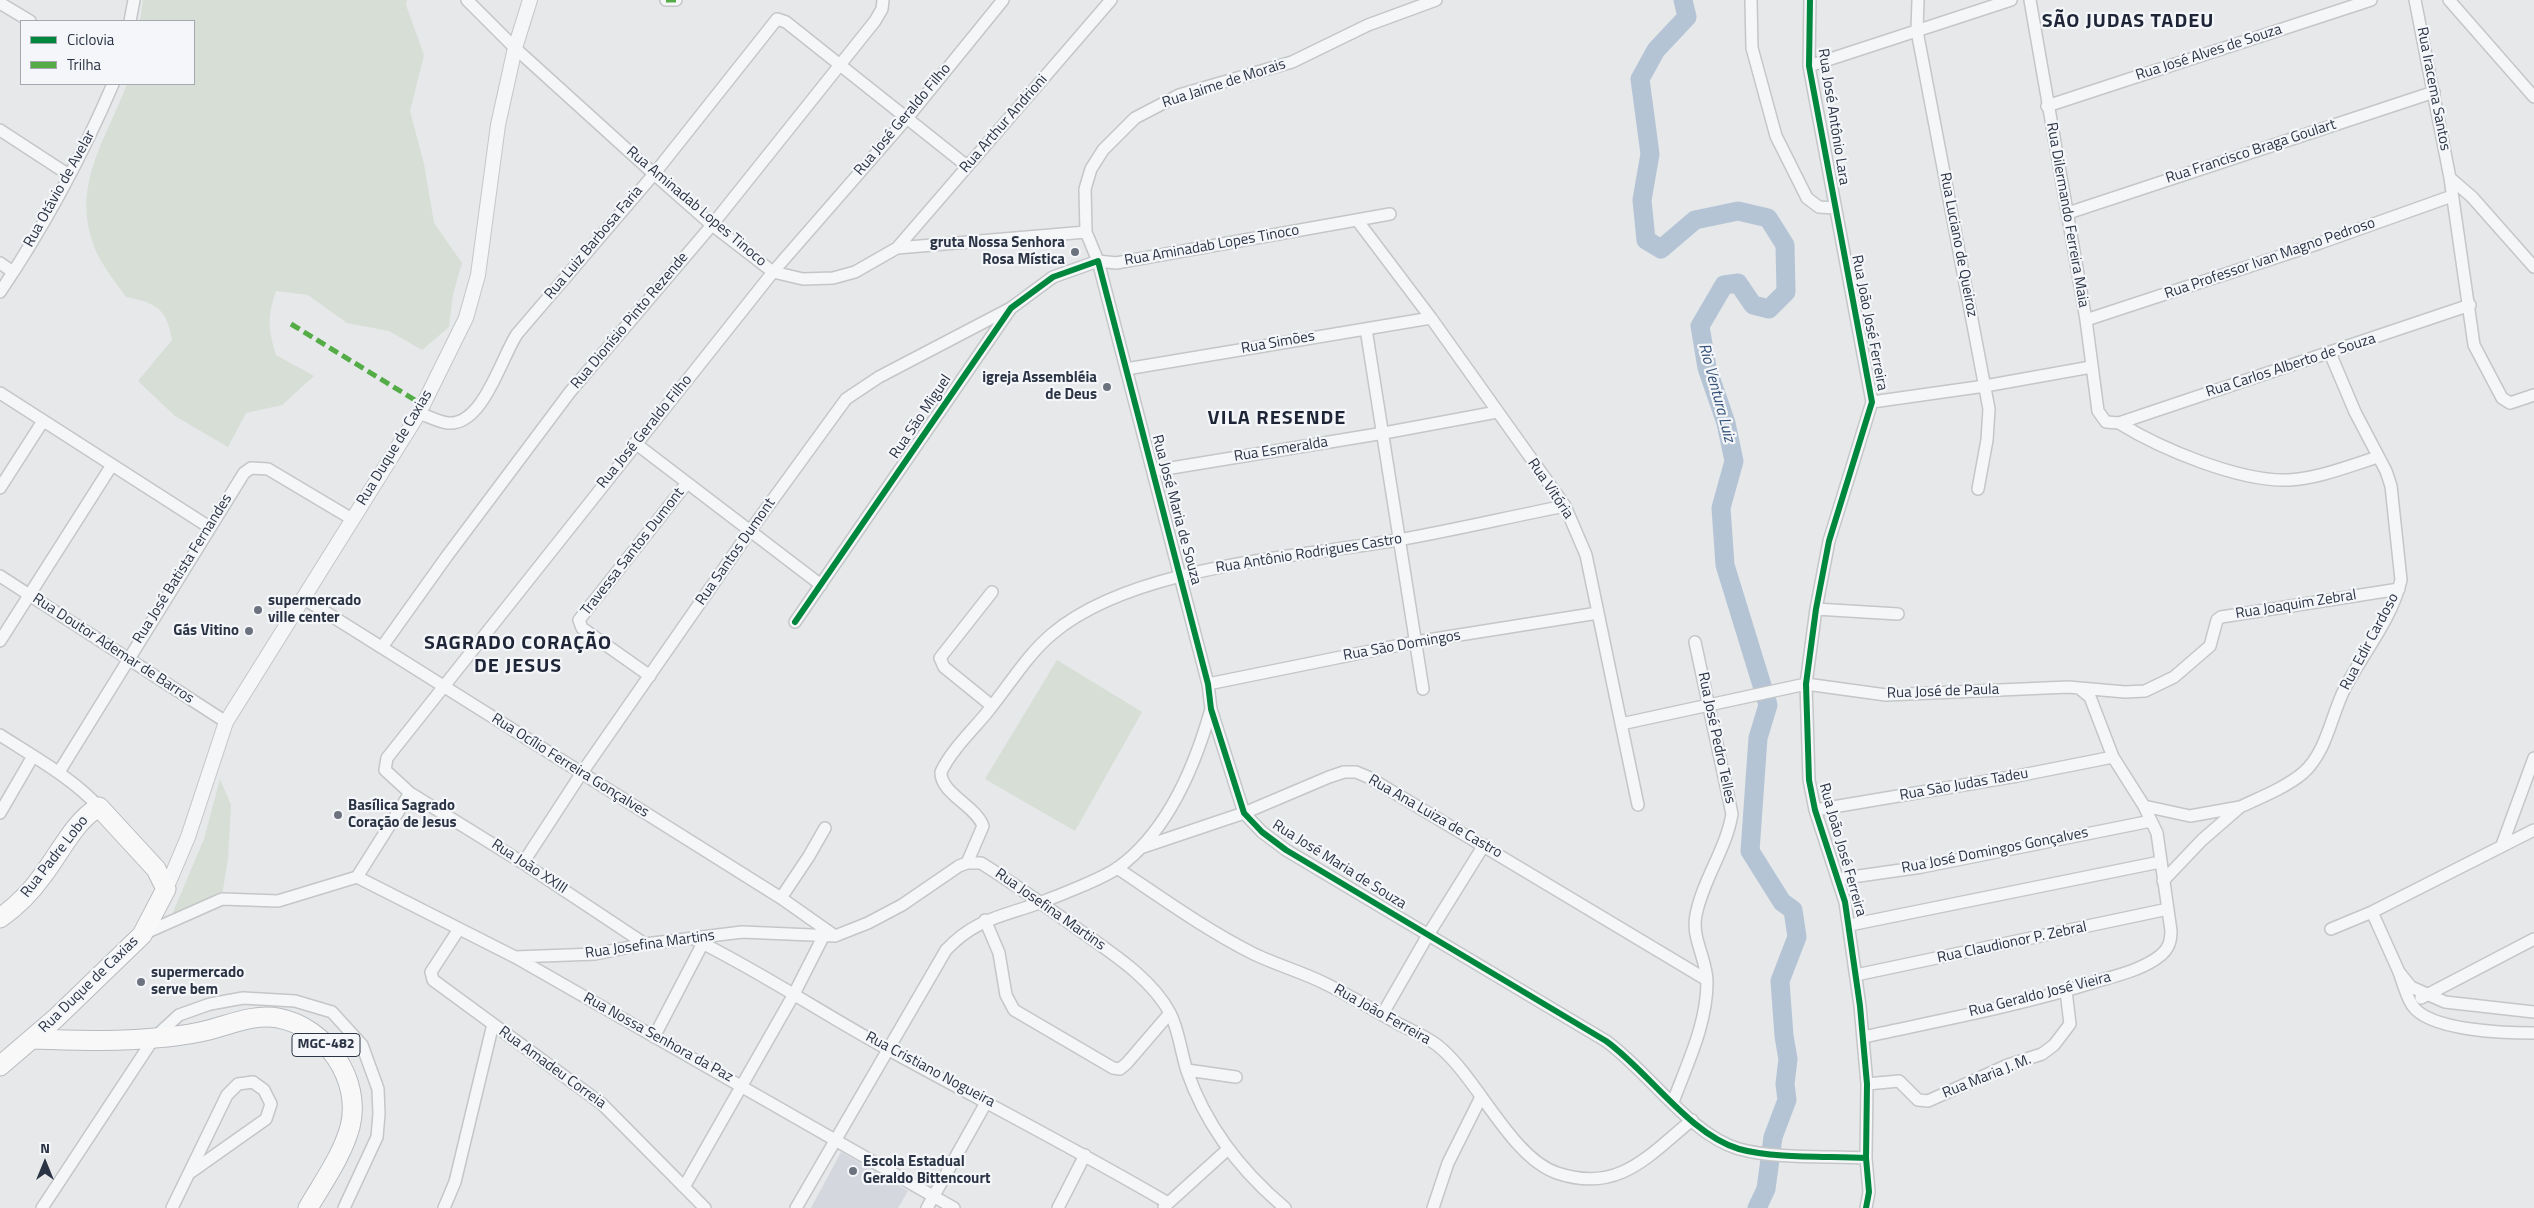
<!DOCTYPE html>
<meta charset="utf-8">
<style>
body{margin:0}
#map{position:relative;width:2534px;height:1208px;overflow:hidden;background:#e6e8ea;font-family:"Titillium Web",sans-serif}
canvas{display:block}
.legend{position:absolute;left:20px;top:20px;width:175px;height:65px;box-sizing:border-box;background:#f4f6f9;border:1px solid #a4a8b1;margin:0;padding:6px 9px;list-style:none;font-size:15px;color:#2b3445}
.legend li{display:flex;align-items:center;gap:10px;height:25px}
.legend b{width:25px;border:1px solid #a4a8b1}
.north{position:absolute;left:20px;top:1138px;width:50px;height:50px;-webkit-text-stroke:4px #f4f6f9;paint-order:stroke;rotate:0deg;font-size:14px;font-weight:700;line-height:20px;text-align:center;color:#2b3445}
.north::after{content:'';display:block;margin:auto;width:18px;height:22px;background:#2b3445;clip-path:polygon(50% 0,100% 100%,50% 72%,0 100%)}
</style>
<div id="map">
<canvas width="2534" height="1208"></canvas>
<ul class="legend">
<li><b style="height:6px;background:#00873e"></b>Ciclovia</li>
<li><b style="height:6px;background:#54ac47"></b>Trilha</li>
</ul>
<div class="north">N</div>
</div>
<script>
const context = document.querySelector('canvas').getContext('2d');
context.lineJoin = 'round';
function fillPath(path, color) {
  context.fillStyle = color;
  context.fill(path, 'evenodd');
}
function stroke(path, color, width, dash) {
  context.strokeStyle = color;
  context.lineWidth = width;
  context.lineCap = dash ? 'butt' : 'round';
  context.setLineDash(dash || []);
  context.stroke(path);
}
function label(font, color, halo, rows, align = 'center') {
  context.font = font + ' "Titillium Web",sans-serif';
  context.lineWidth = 4.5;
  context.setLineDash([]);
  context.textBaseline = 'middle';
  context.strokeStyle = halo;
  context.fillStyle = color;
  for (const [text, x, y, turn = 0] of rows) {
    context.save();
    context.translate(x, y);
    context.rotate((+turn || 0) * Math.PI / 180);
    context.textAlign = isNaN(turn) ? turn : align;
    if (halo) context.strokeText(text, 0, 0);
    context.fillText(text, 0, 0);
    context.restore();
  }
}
fillPath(new Path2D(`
 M841,1152L908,1191L898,1208H811Z`), '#d4d7dd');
fillPath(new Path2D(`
 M143,0H407L406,5L424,55L410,111L424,164L434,223L462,263L453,294L449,327L422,350L389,331L347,323L308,295L276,291C267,316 268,329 276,355L314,376L282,405L246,413L228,447L175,416L138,381L172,340C167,308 156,303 126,297C118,285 107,272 100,259C66,192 104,145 127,84H194V21H140Z
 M1057,660L1142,712L1075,831L985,779Z
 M220,779L231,805L228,858L222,896L171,917L204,839Z`), '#d6ded6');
stroke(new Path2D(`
 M1683,0L1687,17L1656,50L1640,79L1650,154L1642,200L1646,240L1661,249L1695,220L1738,211L1768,218L1785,245L1786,292L1769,309L1753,305L1738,283L1724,285L1700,326L1707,368L1726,423L1734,461L1721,508L1725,565L1768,705L1758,738L1750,851L1782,902L1793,910L1797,937L1780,981L1784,1036L1788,1059L1785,1084L1787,1100L1773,1137L1766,1189L1757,1208`), '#b4c4d5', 19);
const minor = new Path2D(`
 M467,0L515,48L654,174L712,225L773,272L803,279L833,278L855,272L897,248L1086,232L1098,261L1116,263L1390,214
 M666,0H676
 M1751,0L1752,48L1776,136L1807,198L1819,207L1835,208
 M1810,0L1809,66L1872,402L1829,541L1816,609L1806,684L1809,780L1815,810L1845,902L1860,1006L1867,1084L1866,1158L1869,1192L1866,1208
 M1918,0L1917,31L1989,409L1987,440L1978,489
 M2030,0L2086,320L2098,411L2106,422L2119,423L2470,305
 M2415,0L2450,178L2474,345L2502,398L2510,403L2534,395
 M2449,0L2534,97
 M0,3L30,21
 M130,21L134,0
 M1809,66L2011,0
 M2047,106L2371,0
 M0,130L69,175
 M2450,178L2472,197L2534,267
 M2068,213L2434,92
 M1357,220L1431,318L1565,506L1586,555L1638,805
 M1086,232L1085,189L1091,169L1103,150L1135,118L1179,95L1292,62L1368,25L1436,0
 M897,248L1111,0
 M0,263L13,272
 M0,292C44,227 82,156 113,84
 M2086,320L2320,243L2452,196
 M1366,329L1423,689
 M1126,369L1431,318
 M0,393L209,527
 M1872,402L1985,386L2091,367
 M419,413C428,416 438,422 448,423C483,426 501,358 517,334L654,174L777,19L786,22L967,166
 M2119,423C2161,449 2240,482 2289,480C2320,478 2349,466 2378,457
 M635,443L821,585
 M1153,471L1384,433L1497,412
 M0,488L43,421
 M0,576L226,722
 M992,592L940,658L944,667L992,706
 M303,598L781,898L835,936
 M1816,609L1898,614
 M795,622L1011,308L1053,277L1098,261L1208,684L1211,709L1244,813L1262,832L1286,850L1606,1041C1648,1071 1690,1135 1739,1149C1775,1159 1828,1156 1866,1158
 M0,641L112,465
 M382,647L447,556L570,392L712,225L875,21L882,9L883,0
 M650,676L582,628L579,620L687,483
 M1208,684L1415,642L1598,613
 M1621,724L1806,684L1886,695L2068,687L2125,692L2145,691L2174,677L2210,646L2217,620L2221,617L2399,589
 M0,735C34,757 71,777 99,807
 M59,772L244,473L251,468L268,469L352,519
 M410,793L523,863L645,944
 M2144,806L2190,816L2240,807L2202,840L2163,881
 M2240,807C2261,797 2285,788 2303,773C2327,752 2331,715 2345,688C2363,653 2392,619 2401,580L2391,486L2386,471L2355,412L2330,353
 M1815,810L2017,776L2113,757
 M0,813L33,756
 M2502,845L2534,758
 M1143,847L1244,813L1329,777L1344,772H1356L1368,777L1707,980
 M523,863L581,774L750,531L846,399L879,377L1009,309
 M967,863L983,826C976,806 940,793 941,772C952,749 974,729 989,710C1010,684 1027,655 1052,634C1132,566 1297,557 1398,540C1454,530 1509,517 1565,506
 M1117,868C1162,898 1206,930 1254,954C1277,965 1302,972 1324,983C1349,995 1373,1010 1397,1023C1410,1030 1425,1036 1437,1045C1477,1076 1510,1157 1557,1173C1619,1194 1649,1155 1692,1120
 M357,877L410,793L385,770L387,758L773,272L908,117L1003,0
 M357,877L515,957L954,1208
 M1838,879L1922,867L2151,821
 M781,898L809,856L825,828
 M2372,912L2399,972
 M985,920L999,953L1006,995L1014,1010L1113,1068L1120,1069L1127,1063L1170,1013
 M1850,925L2160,862
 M459,929L431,972L433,980L602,1104L705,1208
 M2331,929L2372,912L2534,830
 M143,934L222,899L278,901L357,877
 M692,938C760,971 823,1014 889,1050C982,1101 1076,1149 1168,1203
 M515,957L595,954L645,944L742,932L835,936L868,923L902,905L959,866L967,863H981C1013,883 1044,905 1075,927C1108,951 1150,976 1170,1013C1179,1030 1181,1053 1187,1071C1206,1126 1241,1171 1285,1208
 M1856,975L2168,909
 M2421,998L2534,939
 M2534,1012L2445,1002L2411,987L2399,972C2403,983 2406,995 2412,1005C2429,1031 2505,1033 2534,1033
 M1382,1015L1428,935L1484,845
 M654,1037L703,943
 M1863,1037C1942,1020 2022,1005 2098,981C2119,975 2144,969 2161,955C2169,948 2171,941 2171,931L2157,833L2144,806L2113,757L2090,697L2079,688
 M1187,1070L1236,1077
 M1867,1084L1899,1081L1918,1100L1928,1101L2008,1065L2042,1054L2054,1045L2070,1024L2066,991
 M1673,1102C1687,1064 1707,1024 1707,982C1707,959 1691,938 1696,915C1703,879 1726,850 1732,814L1695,642
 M684,1187L794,994L823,937
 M1164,1207L1228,1149
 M42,1208L154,1038L179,1015L210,1004L243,998L295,1001L332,1012L362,1045L378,1089L379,1114L377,1137L344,1208
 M172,1208L227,1095L238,1084L253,1082L264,1090L271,1104L266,1119L191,1172
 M444,1208L455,1182L493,1024
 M796,1208L946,950C975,919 1001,917 1039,903C1058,896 1104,878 1119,867C1168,831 1195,766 1211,709
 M927,1208L987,1101
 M1058,1208L1085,1155
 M1433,1208L1448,1163L1481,1097`);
const tertiary = new Path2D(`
 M166,889L188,837L226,722L419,413L466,318L478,275L498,125L515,48L530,0`);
const trunk = new Path2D(`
 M0,918C17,906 31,892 43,875C60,853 75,820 99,807L156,869L166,889L142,935L56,1018L0,1066
 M33,1039C73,1040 115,1042 155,1038C170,1037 186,1035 200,1032C225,1027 253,1013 278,1018C326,1027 362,1080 350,1127C342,1156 323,1182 308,1208`);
stroke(minor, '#c4c6c8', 14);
stroke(tertiary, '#c4c6c8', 16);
stroke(trunk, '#b8bbbf', 21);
stroke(minor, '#f5f6f7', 11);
stroke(tertiary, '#f5f6f7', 14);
stroke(trunk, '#f8f8f8', 19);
stroke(new Path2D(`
 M666,0H676
 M291,324L423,405`), '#54ac47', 5, [10, 5]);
stroke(new Path2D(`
 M1810,0L1809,66L1872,402L1829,541L1816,609L1806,684L1809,780L1815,810L1845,902L1860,1006L1867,1084L1866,1158L1869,1192L1866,1208
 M795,622L1011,308L1053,277L1098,261L1208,684L1211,709L1244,813L1262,832L1286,850L1606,1041C1648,1071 1690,1135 1739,1149C1775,1159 1828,1156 1866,1158`), '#00873e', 6);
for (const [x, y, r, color] of [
 [1075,252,5,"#6c737f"],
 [1107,387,5,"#6c737f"],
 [258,610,5,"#6c737f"],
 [249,631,5,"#6c737f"],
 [338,815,5,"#6c737f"],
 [141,982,5,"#6c737f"],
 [853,1171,5,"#6c737f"]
]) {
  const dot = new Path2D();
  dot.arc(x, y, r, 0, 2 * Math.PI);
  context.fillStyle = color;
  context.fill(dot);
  stroke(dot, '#f4f6f9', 2);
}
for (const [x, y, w] of [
 [326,1045,68]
]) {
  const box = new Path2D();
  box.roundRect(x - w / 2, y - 11.5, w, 23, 4);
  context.fillStyle = '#f4f6f9';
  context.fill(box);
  stroke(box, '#2b3445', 1);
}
label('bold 14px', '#2b3445', null, [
 ["MGC-482",326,1045]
]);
label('15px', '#2b3445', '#f4f6f9', [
 ["Rua José Alves de Souza",2209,53,-18],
 ["Rua Jaime de Morais",1224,84,-18],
 ["Rua Iracema Santos",2433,89,79],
 ["Rua José Antônio Lara",1833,117,81],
 ["Rua José Geraldo Filho",903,120,-50],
 ["Rua Arthur Andrioni",1004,124,-49],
 ["Rua Francisco Braga Goulart",2251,152,-18],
 ["Rua Otávio de Avelar",60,189,-61],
 ["Rua Aminadab Lopes Tinoco",696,207,40],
 ["Rua Dilermando Ferreira Maia",2067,215,80],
 ["Rua Luiz Barbosa Faria",594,243,-50],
 ["Rua Luciano de Queiroz",1958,245,79],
 ["Rua Aminadab Lopes Tinoco",1212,246,-10],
 ["Rua Professor Ivan Magno Pedroso",2270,259,-19],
 ["Rua Dionísio Pinto Rezende",630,321,-50],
 ["Rua João José Ferreira",1869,323,79],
 ["Rua Simões",1278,343,-10],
 ["Rua Carlos Alberto de Souza",2291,366,-18],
 ["Rua São Miguel",921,417,-56],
 ["Rua José Geraldo Filho",645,432,-51],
 ["Rua Duque de Caxias",395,448,-59],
 ["Rua Esmeralda",1281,450,-9],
 ["Rua Vitória",1550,489,56],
 ["Rua José Maria de Souza",1176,510,75],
 ["Travessa Santos Dumont",633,552,-52],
 ["Rua Santos Dumont",736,552,-55],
 ["Rua Antônio Rodrigues Castro",1309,554,-9],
 ["Rua José Batista Fernandes",183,569,-58],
 ["Rua Joaquim Zebral",2296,605,-9],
 ["Rua Edir Cardoso",2370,642,-62],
 ["Rua São Domingos",1402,646,-10],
 ["Rua Doutor Ademar de Barros",113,649,33],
 ["Rua José de Paula",1943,692,-2],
 ["Rua José Pedro Telles",1716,738,78],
 ["Rua Ocílio Ferreira Gonçalves",570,766,32],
 ["Rua São Judas Tadeu",1964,785,-10],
 ["Rua Ana Luiza de Castro",1435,817,30],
 ["Rua João José Ferreira",1842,850,74],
 ["Rua José Domingos Gonçalves",1995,851,-11],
 ["Rua Padre Lobo",55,857,-52],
 ["Rua José Maria de Souza",1339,865,32],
 ["Rua João XXIII",529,867,33],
 ["Rua Josefina Martins",1050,910,35],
 ["Rua Claudionor P. Zebral",2012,943,-12],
 ["Rua Josefina Martins",650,945,-8],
 ["Rua Duque de Caxias",89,985,-44],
 ["Rua Geraldo José Vieira",2040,995,-14],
 ["Rua João Ferreira",1382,1015,29],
 ["Rua Nossa Senhora da Paz",658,1038,29],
 ["Rua Amadeu Correia",552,1068,36],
 ["Rua Cristiano Nogueira",930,1070,28],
 ["Rua Maria J. M.",1987,1077,-22]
]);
label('bold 15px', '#2b3445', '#f4f6f9', [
 ["gruta Nossa Senhora",1065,243,"right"],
 ["Rosa Mística",1065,260,"right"],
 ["igreja Assembléia",1097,378,"right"],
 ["de Deus",1097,395,"right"],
 ["supermercado",268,601],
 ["ville center",268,618],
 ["Gás Vitino",239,631,"right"],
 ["Basílica Sagrado",348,806],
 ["Coração de Jesus",348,823],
 ["supermercado",151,973],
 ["serve bem",151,990],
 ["Escola Estadual",863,1162],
 ["Geraldo Bittencourt",863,1179]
], 'left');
label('italic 16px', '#34527a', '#f4f6f9', [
 ["Rio Ventura Luiz",1716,393,75]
]);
context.letterSpacing = '1px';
label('bold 20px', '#1d2536', '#f4f6f9', [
 ["SÃO JUDAS TADEU",2128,22],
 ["VILA RESENDE",1277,419],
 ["SAGRADO CORAÇÃO",518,644],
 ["DE JESUS",518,667]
]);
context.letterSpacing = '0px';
</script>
